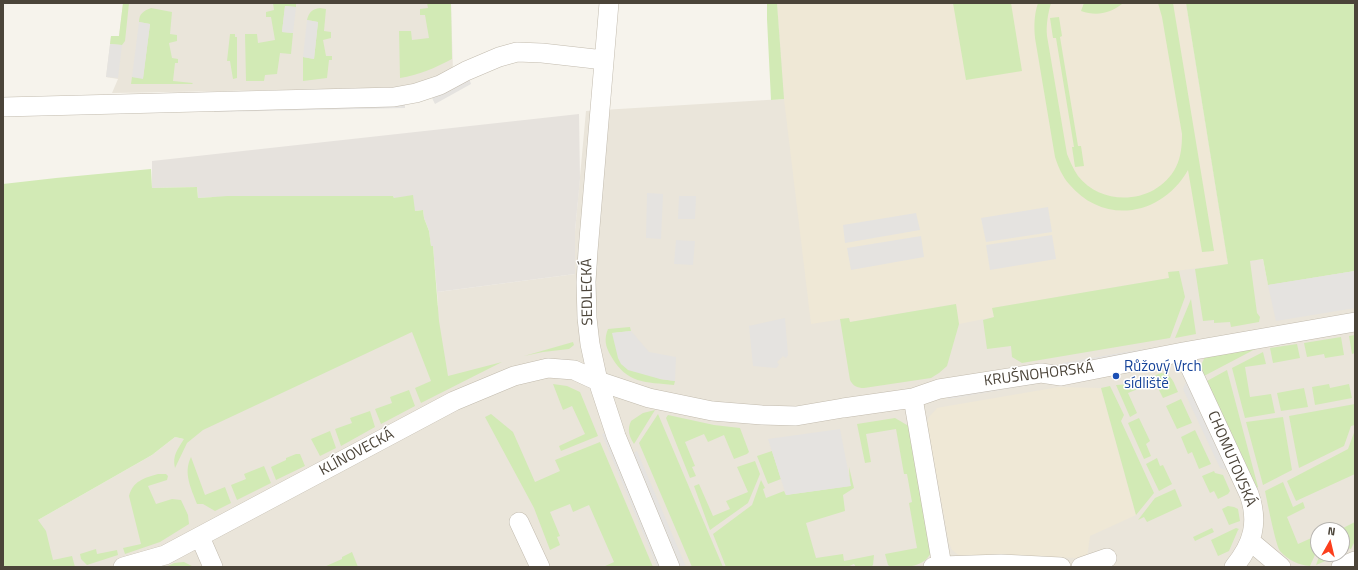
<!DOCTYPE html>
<meta charset="utf-8">
<style>
body{margin:0}
#map{position:relative;width:1358px;height:570px;overflow:hidden;background:#f6f3ec;font-family:"Titillium Web",sans-serif}
canvas{display:block}
.frame{position:absolute;inset:0;border:4px solid #4b4439;pointer-events:none}
.north{position:absolute;left:1310px;top:522px;width:40px;height:40px;box-sizing:border-box;background:#fff;border:1px solid #b7b4b0;border-radius:50%;rotate:8deg;font-size:11px;font-weight:700;line-height:16px;text-align:center;color:#4b4439}
.north::after{content:'';display:block;margin:auto;width:14px;height:18px;background:#fc3f1d;clip-path:polygon(50% 0,100% 100%,50% 72%,0 100%)}
</style>
<div id="map">
<canvas width="1358" height="570"></canvas>
<div class="frame"></div>
<div class="north">N</div>
</div>
<script>
const context = document.querySelector('canvas').getContext('2d');
context.lineJoin = 'round';
function fillPath(path, color) {
  context.fillStyle = color;
  context.fill(path, 'evenodd');
}
function stroke(path, color, width, dash) {
  context.strokeStyle = color;
  context.lineWidth = width;
  context.lineCap = dash ? 'butt' : 'round';
  context.setLineDash(dash || []);
  context.stroke(path);
}
function label(font, color, halo, rows, align = 'center') {
  context.font = font + ' "Titillium Web",sans-serif';
  context.lineWidth = 3;
  context.setLineDash([]);
  context.textBaseline = 'middle';
  context.strokeStyle = halo;
  context.fillStyle = color;
  for (const [text, x, y, turn = 0] of rows) {
    context.save();
    context.translate(x, y);
    context.rotate((+turn || 0) * Math.PI / 180);
    context.textAlign = isNaN(turn) ? turn : align;
    if (halo) context.strokeText(text, 0, 0);
    context.fillText(text, 0, 0);
    context.restore();
  }
}
fillPath(new Path2D(`
 M123,3H451L453,72L410,86L389,88L112,93L118,79L106,77L111,36H119Z
 M777,3H1186L1228,263L1263,259L1268,284L1355,271V567H3L38,520L152,455L175,437L184,439L438,306L437,292L575,274V231L586,111L783,99ZM1318,530H1342V554H1318Z`), '#eae5da');
fillPath(new Path2D(`
 M579,114L580,179L575,231V274L437,292L433,247H431L429,231L424,218L423,210L415,211L394,198L393,196L213,197L198,198L197,187L152,188V161Z`), '#e6e2dd');
fillPath(new Path2D(`
 M777,3H1186L1228,264L1168,272L1169,278L993,308L994,317L959,324L956,304L850,322L849,318L811,324L784,99Z
 M1059,387L1101,388L1136,515L1090,536L1087,558L962,556L957,554L952,550L949,543L927,423L929,417L937,408L942,407Z`), '#efe8d6');
fillPath(new Path2D(`
 M123,3H129L125,41L122,45L110,44L111,36H119Z
 M273,3H296V7L285,6L282,32L293,33L291,54L280,53L277,74L265,75L264,81H246L245,34H257L258,43L275,40L271,17H266V12L274,10Z
 M427,3H451L452,59C435,68 419,75 400,78L399,31H411L412,40L429,38L425,15H420V9L428,8Z
 M767,3H777L784,99L771,100L767,19Z
 M953,3H1011L1022,71L966,80Z
 M1038,3H1051C1048,14 1046,24 1047,36L1067,154C1070,161 1073,169 1078,176C1103,208 1157,204 1176,167C1181,157 1182,146 1182,134L1162,17L1158,3H1173L1214,251L1202,252L1188,170C1162,216 1104,226 1069,184C1062,176 1058,166 1055,157L1035,38C1034,26 1034,15 1038,3Z
 M1084,3H1121L1122,4C1109,14 1096,16 1081,11Z
 M1186,3H1355V271L1268,285L1263,259L1250,261L1257,313L1260,317L1259,322L1231,327L1230,322L1214,323V320L1203,321L1195,269L1228,264Z
 M151,8L172,12L170,34L177,35V41L169,43L172,58L178,59V63H175L173,81L193,83L192,84H131L132,77L143,78L150,24L139,22C139,14 143,11 151,8Z
 M320,8L326,9L324,31L331,32V38L323,40L326,56H332V60H329L327,78L303,81V57L314,59L318,22L307,20C309,12 312,9 320,8Z
 M1059,17L1062,36L1060,37L1078,146H1081L1084,166L1075,167L1072,147H1074L1056,38H1053L1050,18Z
 M230,34H235V37H237V78L233,79L230,61H227Z
 M151,169L152,188L197,187L198,198L228,196H393L394,198L413,195L415,211L423,210L424,218L429,231L431,246H433L439,321L448,376L502,362L421,403L415,388L431,381L412,332L203,430L187,443L175,468C172,455 178,449 184,439L175,437L152,455L38,520L46,531L53,560L72,556L75,567H3V184L56,178Z
 M1179,271L1185,297L1170,338L1022,363L1012,357L1011,346L987,349L983,320L994,317L992,308L1169,278L1168,272Z
 M1191,299L1196,334L1175,338Z
 M956,304L959,324L947,366L939,373L931,378L864,388C857,388 853,386 850,380L840,319L849,318L850,322Z
 M630,327L631,331L612,333L660,379L675,381L674,385C645,382 627,384 611,356C605,346 604,339 608,329Z
 M1355,335V353L1352,354L1349,336Z
 M1341,337L1344,355L1325,358L1324,354L1307,357L1304,343Z
 M573,342L574,345L569,349L543,352L524,356Z
 M1297,344L1300,358L1273,363L1270,348Z
 M1263,345L1204,376L1201,365L1205,357Z
 M1263,352L1266,364L1245,367L1250,397L1271,394L1275,413L1245,418L1232,368Z
 M1227,370L1258,487L1257,488L1207,381Z
 M1161,373C1172,374 1174,383 1178,392L1163,398L1155,382L1128,393L1137,413L1130,417L1116,385L1134,384Z
 M553,384L567,386L580,392L598,436L561,451L559,446L585,434L572,406L563,410Z
 M1329,384L1330,388L1349,384L1352,398L1315,405L1312,387Z
 M1110,386L1124,415L1121,421L1154,493L1136,515L1101,388Z
 M1304,388L1308,407L1281,411L1277,393Z
 M409,390L415,406L381,424L375,409L392,403L390,397Z
 M1181,399L1192,423L1177,429L1166,406Z
 M1355,404V425L1351,426L1344,446L1299,468L1289,416Z
 M655,410L634,444C629,436 627,430 631,421L643,413Z
 M370,411L375,427L341,446L335,429L352,423L350,418Z
 M491,414L513,432L535,482L560,471L555,460L600,442L653,567H603L614,562L589,505L573,512L570,504L550,512L560,536L557,537L560,545L550,550L534,508L485,417Z
 M658,414L723,567H692L639,443Z
 M668,415L714,425L740,428L749,452L747,454L734,459L724,435L708,442L704,434L685,442L695,466L692,467L696,476L690,478L666,418Z
 M1283,417L1292,470L1263,485L1246,422Z
 M895,418L912,428L932,551C924,568 907,567 891,567L888,565L885,554L917,548L909,503L912,502L907,474H904L896,429L866,434L871,462L865,463L857,424Z
 M1139,418L1150,441L1146,444L1151,456L1144,459L1128,423Z
 M1195,430L1211,464L1199,469L1192,452L1188,454L1181,437Z
 M1355,430V474L1296,501L1287,481L1348,449Z
 M330,431L336,448L320,456L311,439Z
 M772,451L781,479L768,484L757,456Z
 M296,454H300L305,466L276,480L271,467L286,460V458Z
 M191,457L205,495L225,487L231,503L215,511L203,504H197C191,488 183,473 191,457Z
 M1157,458L1160,466L1163,465L1172,484L1159,491L1146,464Z
 M755,461L760,474L748,503L710,530L694,486L699,484L713,516L730,509L726,501L748,492L737,467Z
 M264,466L271,483L237,500L231,485L246,479L244,474Z
 M849,467L854,488L843,495L845,511L806,523L816,558L843,554L844,561L874,555L873,565L871,567H856L854,564L847,567H726L713,534L752,505L761,480L765,488L763,489L766,498L784,491L786,495L850,486Z
 M1214,471L1215,473L1223,475L1230,491L1228,494L1218,499L1214,491L1210,493L1202,476Z
 M158,474H166L168,476L167,480L148,486L156,504L172,499L181,500L188,515L189,524L160,542L125,554L123,548L141,544L129,496C133,481 144,478 158,474Z
 M1283,482L1293,507L1303,502L1305,508L1287,517L1298,544L1316,536C1321,545 1314,557 1310,566C1298,565 1288,560 1280,551C1276,546 1267,501 1265,491Z
 M1175,489L1182,506L1147,522L1144,517L1138,520L1155,498Z
 M1228,506L1234,507L1238,509L1240,521L1229,525L1222,509Z
 M1355,522V541L1351,549L1342,546V530H1329L1339,525L1341,529Z
 M1212,528L1214,532L1195,541L1193,537Z
 M1236,528L1239,529L1238,530L1229,551L1218,556L1211,540Z
 M96,549L97,554L117,550L118,555L87,565L81,559L80,554Z
 M352,552L358,567H324L342,559V557Z
 M1342,553H1344L1316,565L1320,554H1342Z
 M184,562L194,567H166L174,563Z`), '#d2eab5');
fillPath(new Path2D(`
 M285,6L296,7L293,33L282,32Z
 M307,20L318,22L314,59L303,57Z
 M139,22L150,24L143,79L132,77Z
 M110,44L122,45L118,78L106,77Z
 M469,78L471,84L435,104L432,98Z
 M405,102V108L214,112V106Z
 M647,193L663,194L661,239L646,238Z
 M679,196H696L695,219H678Z
 M1048,207L1052,232L986,242L981,218Z
 M916,213L920,230L845,243L843,225Z
 M1052,235L1056,259L990,270L986,245Z
 M921,236L924,257L851,270L847,248Z
 M676,240L695,241L693,265L674,264Z
 M1355,271V308L1276,321L1268,285Z
 M785,318L788,355L786,358L783,356L777,362L779,365L776,368L753,366L749,326Z
 M631,331L649,352L676,357L675,381L660,379L628,370L621,364L618,358L612,333Z
 M1144,349L1145,356L1064,369L1063,363Z
 M1188,377L1233,472L1220,468L1183,389Z
 M1054,381L948,399L947,394Z
 M840,429L851,486L786,495L768,439Z
 M607,432L663,567H657L602,434Z
 M637,451L686,567H679L632,454Z`), '#e5e3e0');
const minor = new Path2D(`
 M609,3L588,251L586,282L587,318L590,344L598,381L616,436L670,567
 M3,107L394,97L416,93L440,85L466,71L499,57L517,52L542,53L604,60
 M1183,352L1249,494C1259,522 1253,544 1234,567
 M913,398L942,566
 M519,522L540,567
 M200,537L213,567
 M1250,541L1281,567
 M123,567L165,555L454,401L514,376L548,368L574,370L598,381L649,398L712,411L762,415L796,416L843,408L913,398L939,389L1041,373L1061,376L1183,352L1355,322
 M933,567L942,566L1001,564L1061,567
 M1081,567L1107,558
 M1341,567L1355,561`);
stroke(minor, '#c2bbae', 20);
stroke(minor, '#fff', 19);
for (const [x, y, r, color] of [
 [1116,376,4,"#1a4fb4"]
]) {
  const dot = new Path2D();
  dot.arc(x, y, r, 0, 2 * Math.PI);
  context.fillStyle = color;
  context.fill(dot);
  stroke(dot, '#fff', 1.5);
}
label('15px', '#4b4439', '#fff', [
 ["SEDLECKÁ",588,292,-91],
 ["KRUŠNOHORSKÁ",1039,375,-7],
 ["KLÍNOVECKÁ",357,453,-28],
 ["CHOMUTOVSKÁ",1231,459,67]
]);
label('15px', '#164399', '#fff', [
 ["Růžový Vrch",1124,367],
 ["sídliště",1124,384]
], 'left');
</script>
